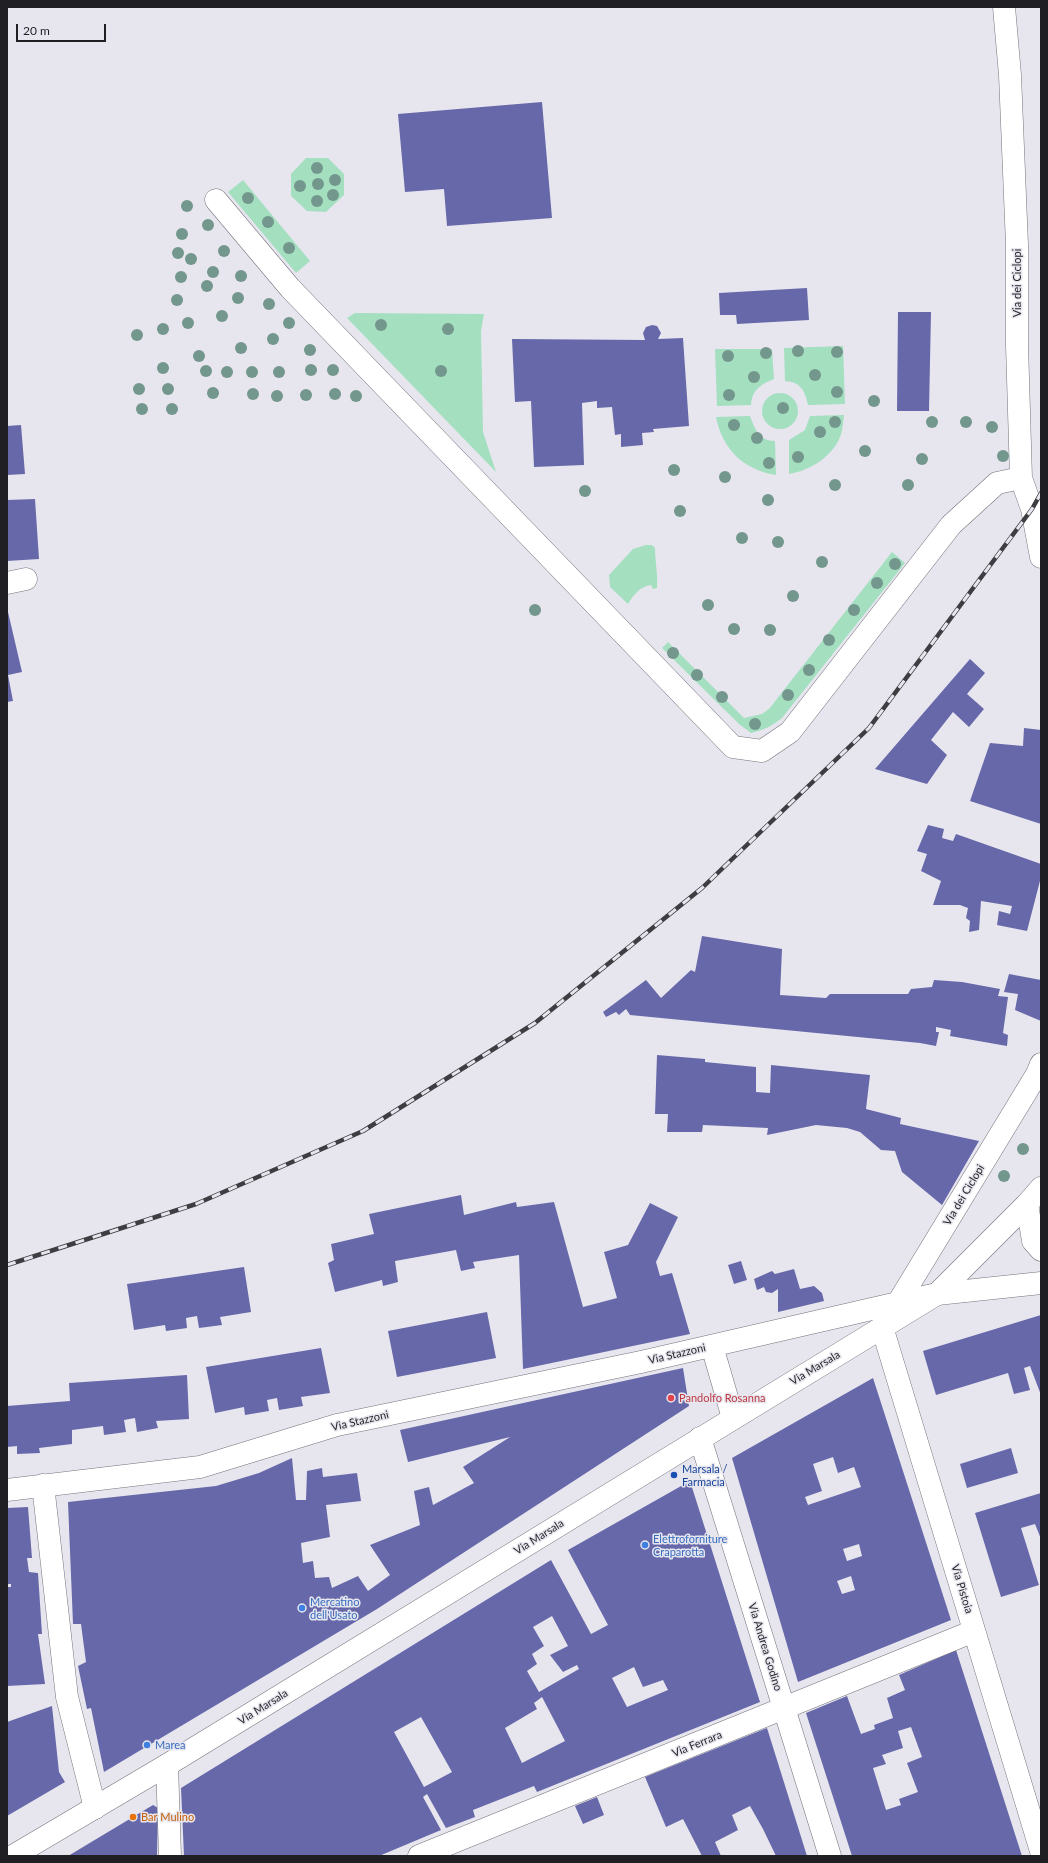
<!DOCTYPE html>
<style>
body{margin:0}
#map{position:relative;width:1048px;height:1863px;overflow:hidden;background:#e7e6ef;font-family:Lato,sans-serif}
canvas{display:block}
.frame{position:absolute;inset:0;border:8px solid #201f23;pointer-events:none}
.scale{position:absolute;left:16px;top:24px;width:90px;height:18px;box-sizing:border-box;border:2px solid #201f23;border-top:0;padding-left:5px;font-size:12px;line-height:14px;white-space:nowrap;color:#201f23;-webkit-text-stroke:3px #e7e6ef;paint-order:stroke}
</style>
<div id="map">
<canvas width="1048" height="1863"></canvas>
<div class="frame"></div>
<div class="scale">20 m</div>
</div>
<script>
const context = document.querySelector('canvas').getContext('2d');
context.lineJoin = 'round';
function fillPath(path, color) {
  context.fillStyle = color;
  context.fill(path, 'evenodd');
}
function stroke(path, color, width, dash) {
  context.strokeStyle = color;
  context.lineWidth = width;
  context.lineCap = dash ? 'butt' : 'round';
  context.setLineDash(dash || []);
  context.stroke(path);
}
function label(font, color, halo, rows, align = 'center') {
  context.font = font + ' Lato,sans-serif';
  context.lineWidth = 3;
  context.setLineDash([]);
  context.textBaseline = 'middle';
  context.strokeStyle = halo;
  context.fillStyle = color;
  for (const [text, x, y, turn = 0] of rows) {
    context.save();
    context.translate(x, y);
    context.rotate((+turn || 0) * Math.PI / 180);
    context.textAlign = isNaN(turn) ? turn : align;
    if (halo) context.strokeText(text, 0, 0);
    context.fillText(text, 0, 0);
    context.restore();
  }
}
fillPath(new Path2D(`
 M306,158H328L344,174V195L326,212L307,211L291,196V174Z
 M243,180L310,261L296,273L228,192Z
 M355,313L484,314L481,331L483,432L496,472L347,318Z
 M843,346L845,404L808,405C805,390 800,382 785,381L784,348Z
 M715,349H772L774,379C761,384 752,390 751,405L717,406Z
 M762 411a18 18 0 1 1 36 0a18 18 0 1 1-36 0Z
 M844,415C843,422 843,430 840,437C832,457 809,471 789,474V440L805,430L810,416Z
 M750,416C755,429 759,441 775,441L776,475C744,470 722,449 716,417Z
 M646,545H652L655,548C655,561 658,574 657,588L653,589L651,585C641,586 633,595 628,604L610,587L609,575L633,549Z
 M892,552L905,563L782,718C772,726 764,730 751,733L739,724L662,648L668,642L744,718L762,714L769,709Z`), '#a4dfc0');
fillPath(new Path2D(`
 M542,102L552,218L447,226L444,189L405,192L398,114Z
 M807,288L809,320L737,324L736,315H720L719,293Z
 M898,312H931L929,411H897Z
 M652,325L657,326L661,333L658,339L683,338L689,426L653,429L654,432L642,433L643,445L621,447V434L615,435L612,407L597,408V401L582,403L584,465L534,467L531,401L515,402L512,339L645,340L643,333L646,327Z
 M21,425L25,474L7,475V426Z
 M35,499L39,559L7,561V500Z
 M8,612L22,672L8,675L13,701L7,702Z
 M970,659L985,673L967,694L984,709L969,727L953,712L931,740L947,755L927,784L875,769Z
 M1024,728L1041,730V824L970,801L990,743L1023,746Z
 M928,825L944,829L942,838L953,841L956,834L1041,864V877L1027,931L997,925L999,911L1010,914L1012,906L981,901L979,930L969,932L970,921L966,918L968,908L960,905H933L941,881L921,871L927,854L917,851Z
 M702,936L782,949L780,995L826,998L830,994H908L911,989L932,987L934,980L962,982L1000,989L998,996L1008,997L1003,1033L1008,1035L1007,1046L950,1036L951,1030L936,1027V1032H939L936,1046L920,1043L630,1015L626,1009L619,1015L616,1012L606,1017L603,1012L646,980L661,998L691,970L695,972Z
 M1009,974L1041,980V1021L1015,1010L1018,994L1004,992Z
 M657,1055L705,1059V1062L756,1067V1092L770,1093L771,1065L870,1075L866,1109L901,1118L900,1124L979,1141L942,1205L902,1172L895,1151L881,1150L860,1132L847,1128L816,1125L767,1135L768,1128L703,1125L702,1132H667L668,1114H655Z
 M461,1195L464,1215L516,1202L517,1207L554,1202L583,1307L617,1298L604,1252L628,1245L650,1203L678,1217L656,1262L660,1276L672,1273L690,1334L523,1369L519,1255L473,1262L475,1268L461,1271L456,1250L395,1261L398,1282L383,1286L382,1280L335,1292L328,1263L334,1260L331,1244L374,1234L369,1214Z
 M741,1261L747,1280L734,1284L728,1265Z
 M244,1267L251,1312L220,1317L222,1325L199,1328L197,1316L186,1318L187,1328L166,1331L165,1325L134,1330L127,1284Z
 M794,1269L800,1289L814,1286L822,1293L824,1301L778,1312V1289L772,1293L766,1292L764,1287L757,1290L754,1279L772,1271L775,1274Z
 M487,1312L496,1358L397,1377L388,1331Z
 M1041,1315V1395L1030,1366L1024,1368L1030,1390L1014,1394L1008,1373L936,1395L923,1351Z
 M321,1348L330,1393L301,1397L303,1406L279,1410L277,1398L267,1400L269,1411L245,1415L244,1407L215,1413L206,1367Z
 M683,1368L689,1406L377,1609L104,1772L91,1708L87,1709L78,1666L86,1662L81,1624H73L68,1502L216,1486L259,1473L292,1458L296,1500H306L307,1471L322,1468L323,1477L357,1473L361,1501L326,1505L330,1537L301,1543L303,1563L313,1561L315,1578L329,1577L332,1588L358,1576L368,1591L390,1575L370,1545L420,1525L414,1491L429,1487L433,1505L474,1483L463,1467L510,1437L408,1462L400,1430Z
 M187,1375L189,1419L156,1421L158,1428L137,1432L135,1418L124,1420L126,1432L104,1435L103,1426L72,1430V1444L39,1448L40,1453L17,1454V1446L7,1447V1406L70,1401L69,1383Z
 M873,1378L951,1620L798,1682L732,1458ZM833,1457L838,1473L854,1467L861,1487L808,1505L805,1497L822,1491L813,1464ZM859,1544L862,1556L847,1561L843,1549ZM851,1576L855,1590L842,1594L837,1581Z
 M1011,1448L1018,1473L967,1488L960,1464Z
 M690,1481L760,1702L537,1792L534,1786L473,1810L475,1817L446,1828L427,1794L423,1797L441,1830L379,1856H184L181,1788L551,1560L591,1634L608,1625L568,1550ZM552,1616L568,1646L550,1655L563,1672L577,1665L579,1669L539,1692L527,1671L537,1664L532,1654L544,1646L533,1627ZM634,1667L643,1687L663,1680L668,1690L627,1707L612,1678ZM542,1697L565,1741L522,1763L505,1728L537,1709L534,1703ZM421,1717L452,1772L424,1787L394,1732Z
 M1041,1493V1539L1035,1524L1021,1528L1039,1585L1001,1597L975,1513Z
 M28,1507L32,1558H27L29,1572L38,1573L42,1634H38L45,1684L7,1686V1587H11V1584H7V1508Z
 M956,1650L1022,1856H852L806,1713L847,1696L861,1734L875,1729L874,1725L893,1718L887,1698L905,1690L899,1675ZM911,1727L922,1757L907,1763L918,1792L899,1799L901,1805L886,1810L873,1768L886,1764L882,1755L903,1748L898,1731Z
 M52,1706L59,1772L65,1782L7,1816V1722Z
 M767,1728L807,1856H776L763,1829L750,1806L732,1815L738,1830L715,1842L721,1856H702L683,1819L666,1827L645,1777Z
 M597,1797L604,1815L583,1824L575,1806Z
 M153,1805L158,1808L157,1856H68Z`), '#6768a9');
const street = new Path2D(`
 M1004,7L1010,75L1017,245V345L1021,478L1032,509L1041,557
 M216,200L290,288L733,747L762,751L790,732L951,525L997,483L1021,478
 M7,583L26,579
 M1027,1204L1033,1241L1041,1250
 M893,1311L1037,1074L1041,1064
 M882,1327L1041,1851
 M712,1346L733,1418
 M700,1438L830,1856
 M43,1485L67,1697L95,1808
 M7,1490L200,1467L337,1425L641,1362L937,1294L1041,1283
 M167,1765L170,1856
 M419,1856L974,1631`);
const secondary = new Path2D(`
 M13,1856L167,1765L937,1294L1027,1204L1041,1188`);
stroke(street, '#74737b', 23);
stroke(secondary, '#74737b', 23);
stroke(street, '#fff', 22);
stroke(secondary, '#fff', 22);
const rail = new Path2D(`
 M7,1265L196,1204L363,1131L535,1023L702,888L869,728L1032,509L1041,493`);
stroke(rail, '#3e3d41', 4.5);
stroke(rail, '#e7e6ef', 3, [9]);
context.fillStyle = '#73978c';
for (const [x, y] of [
 [317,168],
 [335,180],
 [318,184],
 [300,186],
 [333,195],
 [248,198],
 [317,201],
 [187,206],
 [268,222],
 [208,225],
 [182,234],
 [289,248],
 [224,251],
 [178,253],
 [191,259],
 [213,272],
 [241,276],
 [181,277],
 [207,286],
 [238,298],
 [177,300],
 [269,304],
 [222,316],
 [188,323],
 [289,323],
 [381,325],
 [163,329],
 [448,329],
 [137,335],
 [273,339],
 [241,348],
 [310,350],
 [798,351],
 [837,352],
 [766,353],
 [199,356],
 [728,356],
 [163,368],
 [311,370],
 [333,370],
 [206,371],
 [441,371],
 [227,372],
 [252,372],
 [279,372],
 [815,375],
 [754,377],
 [139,389],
 [168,389],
 [837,392],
 [213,393],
 [253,394],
 [335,394],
 [306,395],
 [729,395],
 [277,396],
 [356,396],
 [874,401],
 [783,408],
 [142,409],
 [172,409],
 [835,422],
 [932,422],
 [966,422],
 [734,425],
 [992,427],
 [820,432],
 [757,438],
 [865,451],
 [1003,456],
 [798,457],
 [922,459],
 [769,463],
 [674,470],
 [725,477],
 [835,485],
 [908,485],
 [585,491],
 [768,500],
 [680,511],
 [742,538],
 [778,542],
 [822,562],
 [895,564],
 [877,583],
 [793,596],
 [708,605],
 [535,610],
 [854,610],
 [734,629],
 [770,630],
 [829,640],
 [673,653],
 [809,670],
 [697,675],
 [788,695],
 [722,697],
 [755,724],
 [1023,1149],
 [1004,1176]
]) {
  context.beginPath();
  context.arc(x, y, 6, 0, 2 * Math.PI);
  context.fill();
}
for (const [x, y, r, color] of [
 [671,1398,4,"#e0444e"],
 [674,1475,4,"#1a4fb4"],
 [645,1545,4,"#3f7fe0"],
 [302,1608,4,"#3f7fe0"],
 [147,1745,4,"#3f7fe0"],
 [133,1817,4,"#e8710a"]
]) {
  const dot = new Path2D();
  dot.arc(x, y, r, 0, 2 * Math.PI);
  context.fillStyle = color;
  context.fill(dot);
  stroke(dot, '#e7e6ef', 1.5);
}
label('11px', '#201f23', '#e7e6ef', [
 ["Via dei Ciclopi",1017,283,-90],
 ["Via dei Ciclopi",964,1195,-59],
 ["Via Stazzoni",677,1354,-13],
 ["Via Marsala",815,1368,-31],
 ["Via Stazzoni",360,1421,-13],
 ["Via Marsala",539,1537,-32],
 ["Via Pistoia",962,1589,73],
 ["Via Andrea Godino",765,1647,73],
 ["Via Marsala",263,1707,-32],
 ["Via Ferrara",697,1744,-22]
]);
label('11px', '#be3a42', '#e7e6ef', [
 ["Pandolfo Rosanna",679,1398]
], 'left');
label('11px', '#164399', '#e7e6ef', [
 ["Marsala /",682,1469],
 ["Farmacia",682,1482]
], 'left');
label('11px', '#366cbe', '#e7e6ef', [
 ["Elettroforniture",653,1539],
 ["Craparotta",653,1552],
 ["Mercatino",310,1602],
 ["dell'Usato",310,1615],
 ["Marea",155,1745]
], 'left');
label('11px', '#c56008', '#e7e6ef', [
 ["Bar Mulino",141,1817]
], 'left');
</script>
